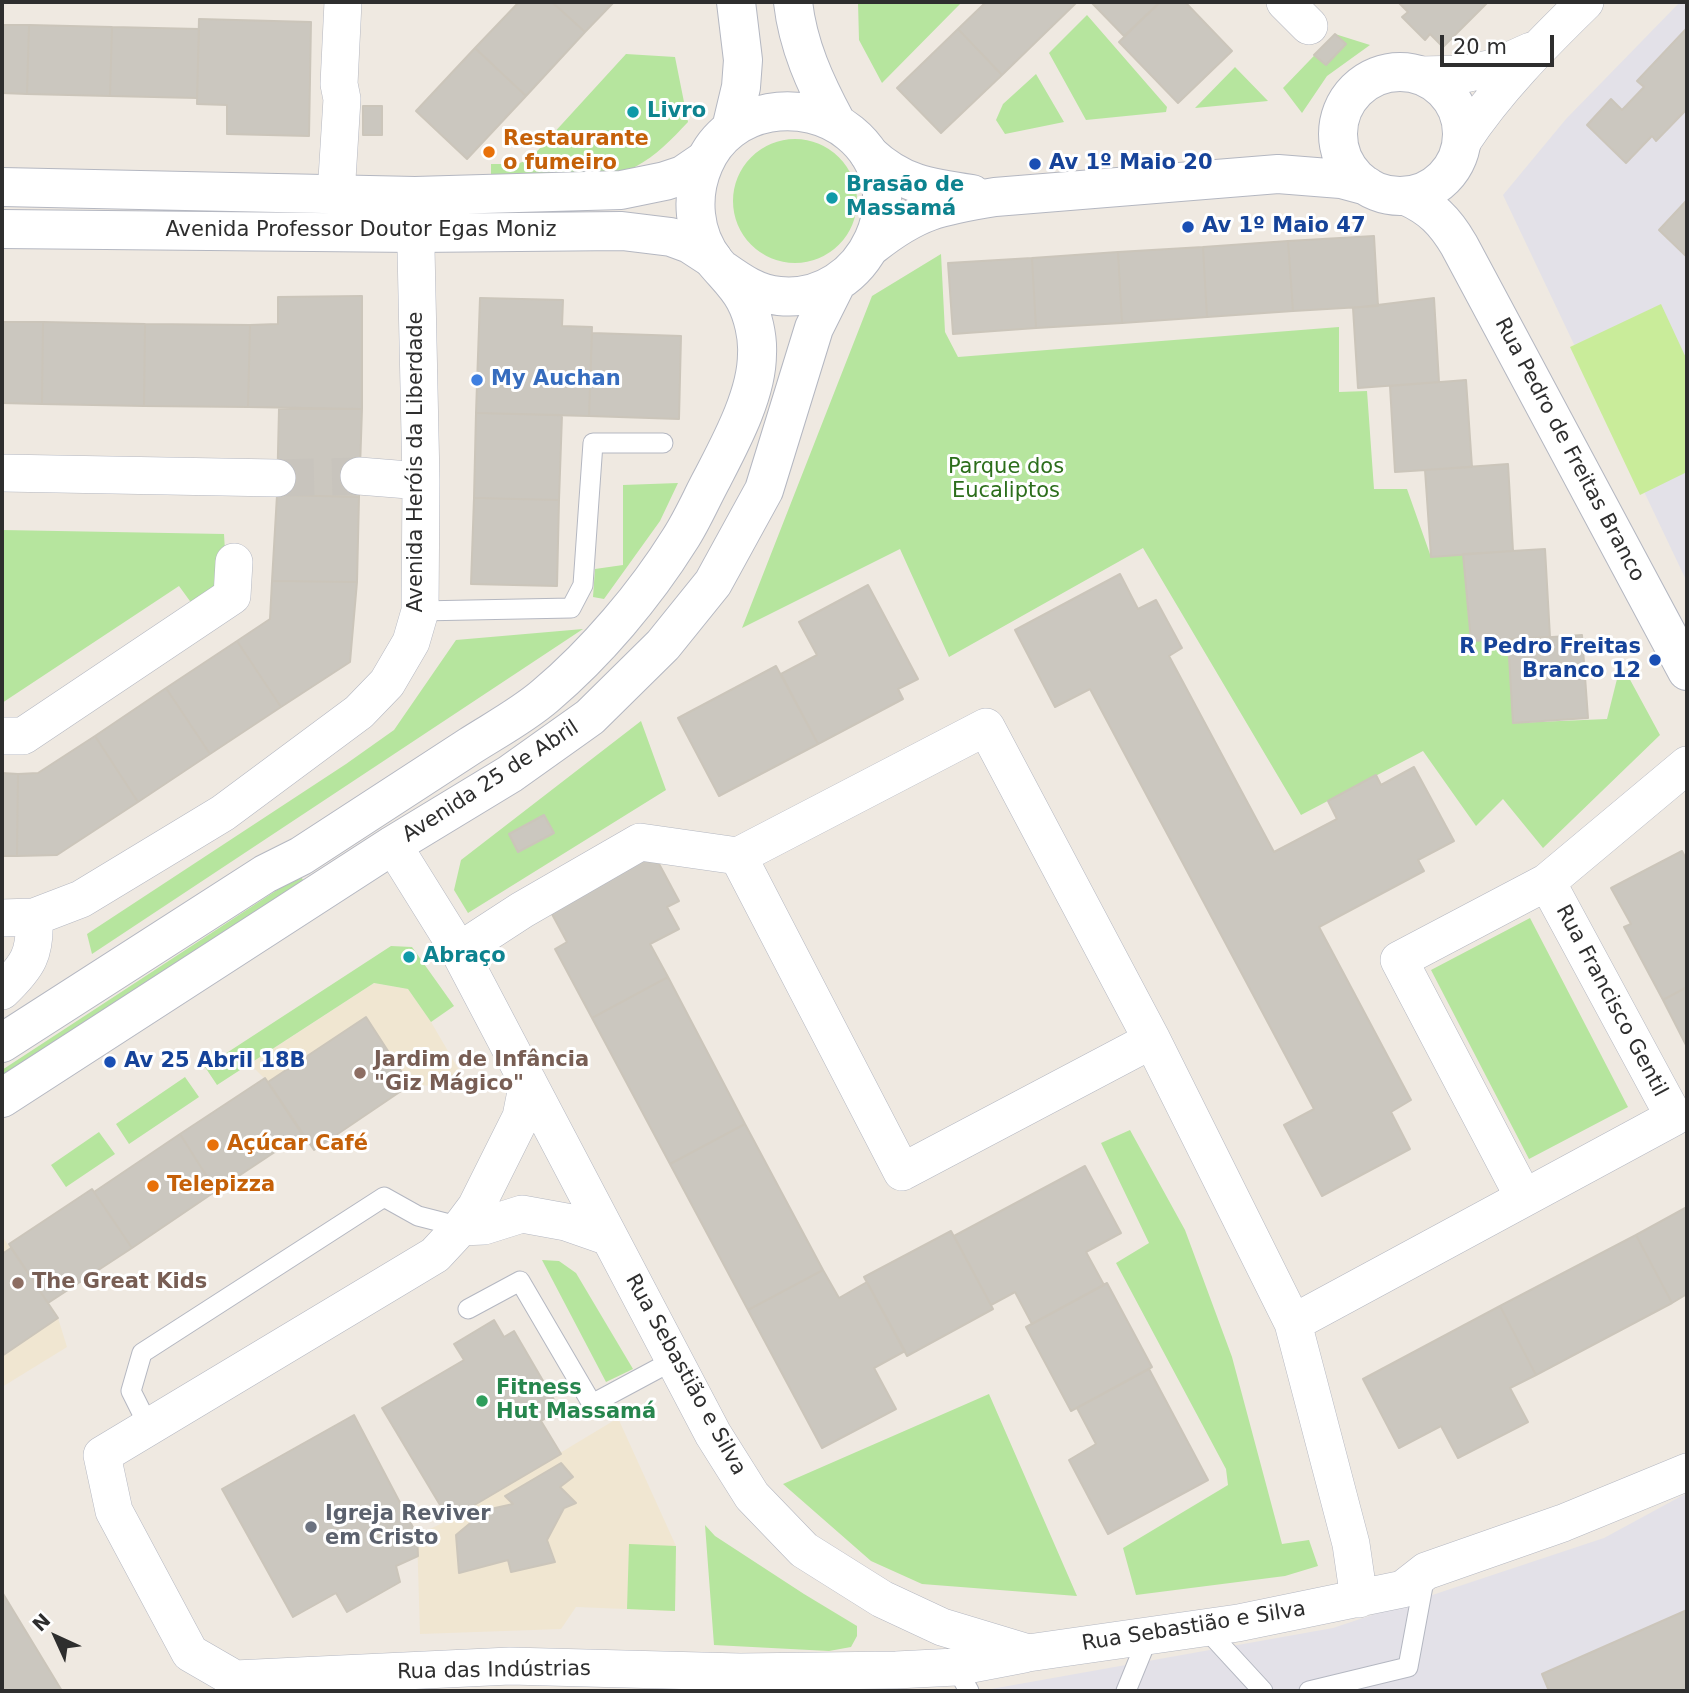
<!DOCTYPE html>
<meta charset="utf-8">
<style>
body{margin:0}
#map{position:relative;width:1689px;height:1693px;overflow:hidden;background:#efe9e1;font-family:"DejaVu Sans",sans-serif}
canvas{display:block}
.frame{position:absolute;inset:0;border:4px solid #2e2e2e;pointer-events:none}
.north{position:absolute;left:21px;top:1602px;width:70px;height:70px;-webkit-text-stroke:5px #fff;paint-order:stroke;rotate:315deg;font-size:19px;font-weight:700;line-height:28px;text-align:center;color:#2e2e2e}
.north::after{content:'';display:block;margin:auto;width:24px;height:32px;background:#2e2e2e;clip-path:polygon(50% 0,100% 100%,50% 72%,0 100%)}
.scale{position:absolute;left:1440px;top:35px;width:114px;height:32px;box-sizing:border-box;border:4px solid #2e2e2e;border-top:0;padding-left:9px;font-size:21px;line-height:24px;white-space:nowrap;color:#2e2e2e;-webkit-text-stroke:5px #fff;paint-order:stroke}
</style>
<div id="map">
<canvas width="1689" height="1693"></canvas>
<div class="frame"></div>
<div class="north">N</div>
<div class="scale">20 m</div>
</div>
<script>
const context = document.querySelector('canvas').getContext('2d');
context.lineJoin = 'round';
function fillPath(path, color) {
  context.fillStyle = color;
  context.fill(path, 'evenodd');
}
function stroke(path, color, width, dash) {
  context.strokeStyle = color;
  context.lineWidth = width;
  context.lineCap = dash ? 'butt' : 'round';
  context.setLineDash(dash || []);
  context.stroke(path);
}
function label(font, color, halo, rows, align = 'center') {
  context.font = font + ' "DejaVu Sans",sans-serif';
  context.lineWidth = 6;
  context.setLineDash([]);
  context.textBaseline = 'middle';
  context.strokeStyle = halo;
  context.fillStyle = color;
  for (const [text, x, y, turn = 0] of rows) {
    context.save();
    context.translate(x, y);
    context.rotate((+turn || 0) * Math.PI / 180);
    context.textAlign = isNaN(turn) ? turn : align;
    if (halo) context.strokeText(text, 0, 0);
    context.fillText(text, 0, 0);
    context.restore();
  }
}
fillPath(new Path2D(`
 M1680,2H1687V582L1503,195L1566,119Z
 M1687,1493V1691H980L1333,1628L1604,1538Z`), '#e3e1e8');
fillPath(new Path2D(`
 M374,983L408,989L431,1022L469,1087L410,1085L314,1150L268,1082L250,1064Z
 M2,1236L58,1318L67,1347L2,1387Z
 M618,1418L676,1546L675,1611L576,1607L561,1629L420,1634L417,1535L449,1520Z`), '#f0e6d1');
fillPath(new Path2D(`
 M858,2H962L882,83L859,40Z
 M1087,15L1167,107L1166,112L1086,120L1049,53Z
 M1335,34L1370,45L1327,76L1302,113L1283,88Z
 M626,54L675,57L688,122C672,139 656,156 635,167C605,182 526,176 491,176V164H517L530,159Z
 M1235,67L1268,101L1195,108Z
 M1036,74L1064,122L1005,134L996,120L1003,104Z
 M733 201a62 62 0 1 1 124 0a62 62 0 1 1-124 0Z
 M941,254L945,332L958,357L1339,327V392L1367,391L1374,489H1407L1431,557L1463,554L1471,641L1508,640L1513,723L1607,719L1621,663L1660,735L1543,848L1503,799L1476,826L1423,751L1301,815L1143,548L949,657L900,549L742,628L872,296Z
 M678,483L660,521L604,599L593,597L595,569L623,565V485Z
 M2,530L224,534L227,586L195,608L179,586L2,703Z
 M583,629L92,954L87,934L346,764L394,730L456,640Z
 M641,721L666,790L468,913L454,890L461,860Z
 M300,875L308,888L2,1087V1070Z
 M1530,918L1628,1107L1529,1159L1431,970Z
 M391,946L412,947L454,1006L431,1022L408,989L374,983L217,1085L205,1067Z
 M185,1077L199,1097L129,1144L116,1124Z
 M1130,1130L1185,1230L1232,1357L1282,1544L1309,1540L1318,1566L1285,1576L1136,1595L1123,1548L1228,1485L1226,1469L1116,1263L1149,1243L1101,1143Z
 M99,1132L115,1154L66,1187L51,1165Z
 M542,1260L559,1261L576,1273L633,1369L606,1382Z
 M989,1394L1077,1596L922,1584L871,1561L783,1484Z
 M705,1525L715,1536L804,1594L857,1626V1636L851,1647L829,1651L714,1645Z
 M629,1544L676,1546L675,1611L627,1609Z`), '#b6e59e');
fillPath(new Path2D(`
 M1661,304L1687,360V472L1640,495L1570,347Z`), '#c9ec9a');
const building = new Path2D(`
 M519,2H552L585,32L526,96L475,48Z
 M552,2H614L585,32Z
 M986,2H1077L1002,75L958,29Z
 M1091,2H1160L1124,36Z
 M1160,2H1185L1232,51L1178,103L1119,42Z
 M1398,2H1488L1443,47L1430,34L1425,40L1402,17L1408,12Z
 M199,19L311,22L309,136L227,134V105L197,104Z
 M2,25H29L27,94L2,93Z
 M29,25L112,27L110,96L27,94Z
 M112,27L199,29L197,98L110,96Z
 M1687,28V109L1656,141L1652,136L1626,163L1587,125L1611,99L1622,110L1644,87L1637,81Z
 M958,29L1002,75L941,133L897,88Z
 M1335,34L1346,44L1326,65L1314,55Z
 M475,48L526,96L467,159L416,111Z
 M363,106H382V135H363Z
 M1687,200V257L1659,230Z
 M1374,236L1378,306L1293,311L1288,241Z
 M1288,241L1293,311L1207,317L1203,247Z
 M1203,247L1207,317L1122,323L1118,252Z
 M1118,252L1122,323L1036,328L1032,258Z
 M1032,258L1036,328L953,334L948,263Z
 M362,296V409L248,407L250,325L278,324V297Z
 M480,298L563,300L562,326L592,327L589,416L476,413Z
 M1434,298L1439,382L1358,388L1353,308Z
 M2,322H43L42,404L2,403Z
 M43,322L145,324L144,406L42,404Z
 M145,324L250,325L248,407L144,406Z
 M592,333L681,336L679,419L589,416Z
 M1466,380L1472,467L1395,472L1390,386Z
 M279,409H362L359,497L277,495Z
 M476,413L562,415L559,500L474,498Z
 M1508,464L1513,551L1431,557L1425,470Z
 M277,495L359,497L357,582L272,581Z
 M474,498L559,500L557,586L471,584Z
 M1545,549L1550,637L1471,641L1463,554Z
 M1120,574L1138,609L1156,600L1182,648L1169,656L1274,852L1337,819L1328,801L1376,775L1381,785L1414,767L1454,841L1418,860L1424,871L1319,927L1411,1100L1391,1112L1410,1149L1322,1196L1284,1125L1314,1109L1090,689L1055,707L1015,630Z
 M272,581L357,582L350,662L281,707L237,641L270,619Z
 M868,585L918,679L898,689L903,699L818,744L781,674L817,655L799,622Z
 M1582,635L1588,718L1513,723L1508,640Z
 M237,641L281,707L210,754L166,688Z
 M776,666L818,744L719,796L678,718Z
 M166,688L210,754L138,802L95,736Z
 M95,736L138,802L57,855L17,856L18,774L38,773Z
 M2,773L18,774L17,856H2Z
 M544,815L554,833L518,852L509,834Z
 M650,847L679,901L667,907L679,929L650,944L668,977L592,1018L555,949L567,942L546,903Z
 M1682,851L1687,861V987L1663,1000L1624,927L1631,924L1611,888Z
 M668,977L745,1124L670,1164L592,1018Z
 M1687,987V1047L1663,1000Z
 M366,1017L410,1085L314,1150L268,1082Z
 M265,1078L302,1134L216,1191L180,1134Z
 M745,1124L823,1270L748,1310L670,1164Z
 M180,1134L216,1191L132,1248L94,1192Z
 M1085,1166L1121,1233L1086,1252L1104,1285L1032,1324L1015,1292L991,1305L954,1236Z
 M92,1189L132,1248L48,1303L9,1244Z
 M1687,1207V1294L1672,1303L1636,1235Z
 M951,1231L993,1309L907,1356L864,1277Z
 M1636,1235L1672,1303L1536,1375L1500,1306Z
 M11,1248L58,1318L2,1356V1254Z
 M823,1270L839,1298L867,1282L905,1351L874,1368L896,1409L822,1448L748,1310Z
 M1107,1283L1152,1367L1071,1411L1026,1327Z
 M1500,1306L1536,1375L1510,1388L1528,1422L1458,1458L1441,1426L1399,1448L1363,1379Z
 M494,1320L504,1337L514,1331L560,1410L541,1421L561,1454L449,1520L382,1408L464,1360L454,1344Z
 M1149,1369L1208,1480L1108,1534L1069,1460L1096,1444L1077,1408Z
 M354,1415L417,1535L418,1556L396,1566L400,1582L347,1612L336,1593L293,1617L222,1489Z
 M561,1463L573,1477L560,1487L576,1503L564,1508L547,1540L555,1562L511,1572L508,1560L459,1573L456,1535L486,1510L513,1504L505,1496Z
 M2,1592L62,1691H2Z
 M1687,1610V1691H1549L1542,1674Z`);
fillPath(building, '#cbc7bf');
stroke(building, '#cbc5ba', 2);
stroke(new Path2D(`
 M277,478L359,476`), '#c8c4bd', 37, [37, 18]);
const service = new Path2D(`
 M420,611L571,608L583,585L593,443H663
 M468,1309L520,1281L592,1404L674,1360
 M149,1427L131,1391L142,1353L384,1197L418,1216L461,1227
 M1205,1628L1263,1691
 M956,1667L969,1691
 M1126,1691L1148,1637
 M1309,1691L1408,1667L1425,1575`);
const minor = new Path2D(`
 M1285,2L1309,26
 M1421,75L1465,74L1493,68L1531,51
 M1462,142C1496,90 1541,45 1585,2
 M336,195L342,99L339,84L343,2
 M2,473L277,478
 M359,476L421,481
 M2,736H23L232,596L234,562
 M393,845L459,951L713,1434L752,1496L804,1550L882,1599L942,1627L1028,1653L1238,1623L1403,1589L1426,1571L1563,1523L1687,1472
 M1547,882L1687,765
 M2,918L34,917L81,899L223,813L359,712L387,683L411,642L420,611L421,481L415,202
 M459,951L522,910L640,842L738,856L902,1172L1152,1040L986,727L738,856
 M2,991C28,966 36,954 34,917
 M1152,1040L1293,1323L1351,1544L1359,1599
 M461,1227L476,1207L521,1117L528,1082
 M609,1237L566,1222L522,1214L484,1226L461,1227L435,1255L102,1455L114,1511L190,1653L235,1679L510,1666L740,1672L896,1670L956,1667L1024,1654
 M1293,1323L1674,1117L1547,882L1399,960L1524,1198`);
const tertiary = new Path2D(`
 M1338 134a62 62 0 1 1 124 0a62 62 0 1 1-124 0Z
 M869,154C901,184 929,188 972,194
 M2,187L415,196L621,190L665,181L683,175L705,160
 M1406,196C1431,207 1445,221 1459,245L1687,671
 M2,229L416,233L622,231L671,237L690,244L713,259
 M873,245C917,210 940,206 995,197L1278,174L1341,179L1367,186`);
const secondary = new Path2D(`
 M793,2C798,46 815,83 836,122
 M731,129L741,87L743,60L736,2
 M2,1043L265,874L301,856C357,819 414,783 470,746C495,730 523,715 545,696C596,653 645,595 680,539C693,519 702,497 713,477C731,442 757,394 757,354C758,337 753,315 745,300C738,286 725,274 715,262C693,234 690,196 704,164C728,106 805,96 850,133C920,190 866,305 779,296C757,294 740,282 723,270
 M2,1098L393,845L510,774L590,717L663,645L713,583L764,490L814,328L836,284`);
stroke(service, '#b4b7c1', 21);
stroke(minor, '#b4b7c1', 38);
stroke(tertiary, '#b4b7c1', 40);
stroke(secondary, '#b4b7c1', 40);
stroke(service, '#fff', 19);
stroke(minor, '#fff', 37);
stroke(tertiary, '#fff', 38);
stroke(secondary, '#fff', 38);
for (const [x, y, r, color] of [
 [633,112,7,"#0f9aa8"],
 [489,152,7,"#e8710a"],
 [1035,164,7,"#1a4fb4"],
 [832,198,7,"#0f9aa8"],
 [1188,227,7,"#1a4fb4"],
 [477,380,7,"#3f7fe0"],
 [1655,660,7,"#1a4fb4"],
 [409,957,7,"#0f9aa8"],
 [110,1062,7,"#1a4fb4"],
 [360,1073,7,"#8d6e63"],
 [213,1145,7,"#e8710a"],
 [153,1186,7,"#e8710a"],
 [18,1283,7,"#8d6e63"],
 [482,1401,7,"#2e9e5b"],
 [311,1527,7,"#6b7280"]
]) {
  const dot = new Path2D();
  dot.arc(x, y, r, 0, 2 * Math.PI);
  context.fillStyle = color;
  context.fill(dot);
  stroke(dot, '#fff', 2.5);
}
label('bold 21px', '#0d838f', '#fff', [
 ["Livro",647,112],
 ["Brasão de",846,186],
 ["Massamá",846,210],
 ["Abraço",423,957]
], 'left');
label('bold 21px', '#c56008', '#fff', [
 ["Restaurante",503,140],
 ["o fumeiro",503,164],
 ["Açúcar Café",227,1145],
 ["Telepizza",167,1186]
], 'left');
label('bold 21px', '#164399', '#fff', [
 ["Av 1º Maio 20",1049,164],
 ["Av 1º Maio 47",1202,227],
 ["R Pedro Freitas",1641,648,"right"],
 ["Branco 12",1641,672,"right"],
 ["Av 25 Abril 18B",124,1062]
], 'left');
label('21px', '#2e2e2e', '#fff', [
 ["Avenida Professor Doutor Egas Moniz",361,231],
 ["Rua Pedro de Freitas Branco",1569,450,62],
 ["Avenida Heróis da Liberdade",417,462,-90],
 ["Avenida 25 de Abril",491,782,-33],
 ["Rua Francisco Gentil",1611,1001,62],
 ["Rua Sebastião e Silva",685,1375,61],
 ["Rua Sebastião e Silva",1194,1627,-9],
 ["Rua das Indústrias",494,1671,-1]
]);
label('bold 21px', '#366cbe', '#fff', [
 ["My Auchan",491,380]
], 'left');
label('21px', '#2c6e1b', '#fff', [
 ["Parque dos",1006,468],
 ["Eucaliptos",1006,492]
]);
label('bold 21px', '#785e54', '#fff', [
 ["Jardim de Infância",374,1061],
 ["\"Giz Mágico\"",374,1085],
 ["The Great Kids",32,1283]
], 'left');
label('bold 21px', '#27864d', '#fff', [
 ["Fitness",496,1389],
 ["Hut Massamá",496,1413]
], 'left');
label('bold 21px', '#5b616d', '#fff', [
 ["Igreja Reviver",325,1515],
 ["em Cristo",325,1539]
], 'left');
</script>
